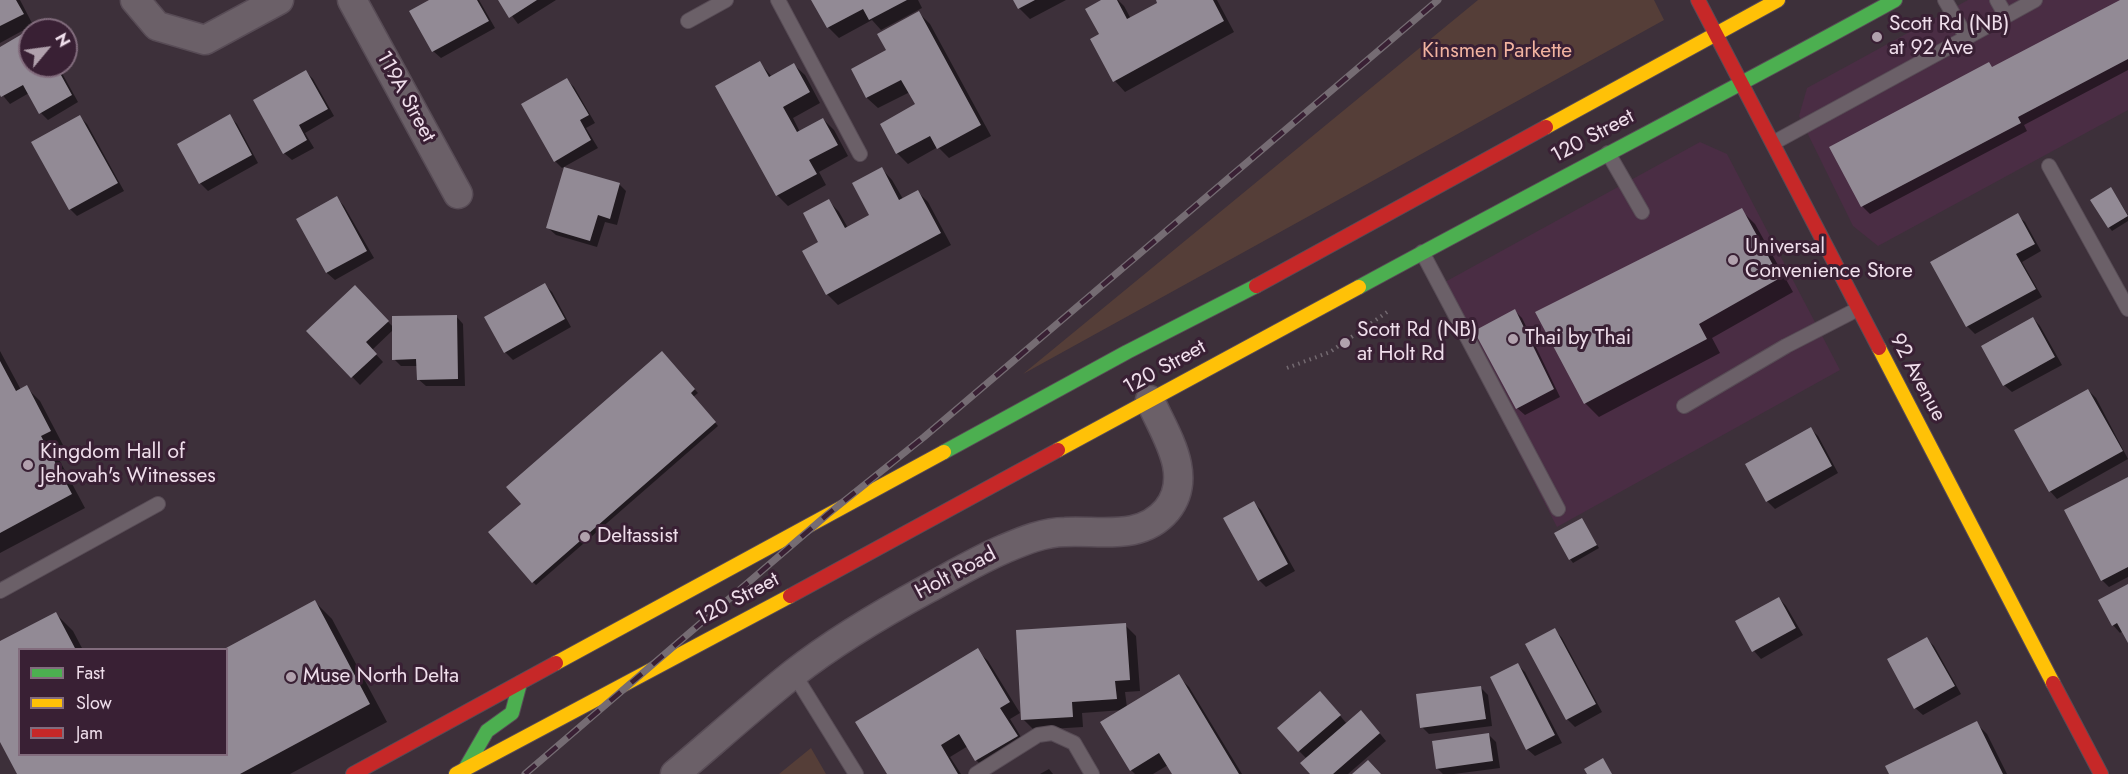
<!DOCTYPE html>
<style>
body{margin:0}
#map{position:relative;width:2128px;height:774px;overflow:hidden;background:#3d303a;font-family:Jost,sans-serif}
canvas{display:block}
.legend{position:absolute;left:18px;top:648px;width:210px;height:108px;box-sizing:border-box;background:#392034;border:2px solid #826c7d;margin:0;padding:8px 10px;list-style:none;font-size:18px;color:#efdeeb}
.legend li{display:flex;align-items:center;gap:12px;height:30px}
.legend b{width:30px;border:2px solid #826c7d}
.north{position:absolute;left:18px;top:18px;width:60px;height:60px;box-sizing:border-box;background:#392034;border:2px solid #826c7d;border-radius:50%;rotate:61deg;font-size:16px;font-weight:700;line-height:24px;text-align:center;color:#efdeeb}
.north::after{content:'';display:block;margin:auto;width:21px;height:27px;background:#b1a1ad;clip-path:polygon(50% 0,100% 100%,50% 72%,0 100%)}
</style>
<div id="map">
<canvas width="2128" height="774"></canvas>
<ul class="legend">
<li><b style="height:8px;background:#4caf50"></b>Fast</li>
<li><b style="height:8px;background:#ffc107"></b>Slow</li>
<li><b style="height:8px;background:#c62828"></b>Jam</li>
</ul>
<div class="north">N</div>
</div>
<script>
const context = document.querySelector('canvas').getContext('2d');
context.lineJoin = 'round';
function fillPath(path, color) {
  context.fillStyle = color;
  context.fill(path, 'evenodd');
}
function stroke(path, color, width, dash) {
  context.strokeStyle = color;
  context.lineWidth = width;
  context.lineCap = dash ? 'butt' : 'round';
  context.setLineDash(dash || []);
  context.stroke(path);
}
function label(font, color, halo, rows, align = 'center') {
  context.font = font + ' Jost,sans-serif';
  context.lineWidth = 6;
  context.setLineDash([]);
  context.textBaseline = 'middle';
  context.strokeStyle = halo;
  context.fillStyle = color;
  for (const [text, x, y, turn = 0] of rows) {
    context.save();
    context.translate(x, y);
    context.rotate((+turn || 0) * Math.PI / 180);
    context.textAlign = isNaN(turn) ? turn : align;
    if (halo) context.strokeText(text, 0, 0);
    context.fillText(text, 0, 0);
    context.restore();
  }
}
fillPath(new Path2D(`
 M1968,0H2128V110L1878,246L1853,226L1799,116L1807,88Z
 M1700,142L1727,154L1840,370L1557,527L1434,288Z`), '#4a2d44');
fillPath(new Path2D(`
 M1478,0H1654L1664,20L1023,374Z
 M811,748L826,774H779Z`), '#553e38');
fillPath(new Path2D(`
 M0,0H20L33,25L0,43Z
 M432,0H479L495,28L441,58L433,51Z
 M500,0H556L518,24Z
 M813,0H918L922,8L881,30L872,20L839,38L828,27Z
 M1015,0H1066L1030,19L1019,8Z
 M1104,0H1118L1124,6L1131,19L1159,4L1157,0H1217L1234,32L1125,92L1115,81L1101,35Z
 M2123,0H2128V70L2024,125L2027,131L1870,214L1863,207L1831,147L1993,68Z
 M919,13L930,24L991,136L949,158L938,147L908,164L897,153L917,105L910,92L878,108L867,98L853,70L888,51Z
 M30,31V66H58L78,102L48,120L41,113L29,93L10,104L0,92V48Z
 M760,63L772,77L794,65L805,75L820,103L793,118L800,132L823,119L834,130L848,156L819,172L826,185L788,206L777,195Z
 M305,71L313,79L334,116L305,133L314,148L292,160L284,153Z
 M567,80L574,87L595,123L586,128L598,148L562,168L555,161Z
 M229,116L237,124L258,163L208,191L200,183L179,144Z
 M80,117L87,124L124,191L77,216L70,209Z
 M882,169L892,180L903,199L918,192L928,202L951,245L838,305L827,294L829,201L839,212L848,228L871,215Z
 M619,184L626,191L617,225L605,222L597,247L556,235L548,228Z
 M2114,193L2128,215V221L2112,231L2109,227Z
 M337,198L344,206L374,258L335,280L327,273L298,220Z
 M1741,210L1755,224L1793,292L1712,338L1720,353L1599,417L1585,403Z
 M2017,215L2025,222L2041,251L2022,262L2042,297L1975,334L1967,326L1932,262Z
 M545,285L552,292L571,327L513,360L505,352Z
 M355,287L393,327L456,316L463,324L465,386H426L418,379V366H401L394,359L393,330L372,350L383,362L360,385L308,331Z
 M1515,311L1522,318L1560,397L1525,415L1517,408Z
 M2033,318L2040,326L2062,365L2012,392L2004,385Z
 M0,351L21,390L26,387L40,401L63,445L54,450L85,508L0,553Z
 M665,357L698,393L693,397L718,426L536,585L533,582L523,504Z
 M2088,390L2096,398L2128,459L2057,499L2050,491Z
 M1811,429L1818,436L1838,473L1775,509L1767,501L1747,464Z
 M2128,479V577L2109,587L2102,580Z
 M1254,503L1261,510L1295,571L1266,587L1259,580Z
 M1582,520L1599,548L1573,563L1570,559Z
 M2128,585V640L2123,631L2120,633L2113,625Z
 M1779,598L1786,606L1803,635L1761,659L1754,651L1737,622Z
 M315,602L332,619L387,722L290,774H19L0,739V643L56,614L73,631L83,650H20V754H226Z
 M1125,625L1136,636L1140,691L1125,692L1127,708L1178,676L1189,687L1242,774H1174L1168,765L1153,774H1135L1131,770L1123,710L1082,713L1083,727L1034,730L1023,719Z
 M1555,630L1562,638L1602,712L1575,727L1567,719L1527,645Z
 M1927,639L1934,646L1961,694L1923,715L1915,708Z
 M977,650L988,661L1020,713L1010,719L1027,747L987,771L977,761L968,746L950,757L961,774H889Z
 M1518,665L1525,672L1562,743L1535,756L1527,749Z
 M1480,687L1488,695L1492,726L1429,734L1422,727Z
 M1327,700L1347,724L1368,719L1386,741L1348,774H1312L1307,759L1299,751Z
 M1976,723L1987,734L2007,774H1891Z
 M1489,735L1496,742L1500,768L1454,774H1443L1437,768Z
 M1049,769L1053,774H1040Z`), '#0007');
fillPath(new Path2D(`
 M0,0H16L24,14L0,26Z
 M429,0H477L489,21L432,52L409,11Z
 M498,0H537L509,18Z
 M811,0H907L869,20L863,9L827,28Z
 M1013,0H1035L1018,9Z
 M1101,0H1117L1127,19L1157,3L1156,0H1213L1224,21L1113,82L1090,39L1099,34L1085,9Z
 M2120,0H2128V59L2018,117L2021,123L1861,207L1829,147L1989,62L1992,67Z
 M919,11L981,125L937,149L930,136L896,154L880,124L915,104L901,80L866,98L851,69L886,50L877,34Z
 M34,27L35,30H30V66H56L72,95L39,114L23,85L1,97L0,95V47Z
 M760,61L769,77L794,63L810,92L783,107L797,132L823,118L838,145L809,160L817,174L776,196L715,86Z
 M306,70L328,109L299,125L307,140L283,154L253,100Z
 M567,78L589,115L580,120L591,140L554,162L521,104Z
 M230,114L252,155L199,184L177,144Z
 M80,115L118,183L69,210L31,142Z
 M564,167L620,183L610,219L598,215L590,241L546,228Z
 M882,167L899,200L918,190L941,233L826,295L802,251L818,242L803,213L829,199L845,228L869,215L852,183Z
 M2111,187L2128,216L2108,228L2090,200Z
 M337,196L367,251L326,273L296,219Z
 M1742,208L1780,278L1699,324L1707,339L1584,404L1535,312Z
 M2018,213L2035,244L2016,254L2036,289L1966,327L1930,262Z
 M545,283L565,319L504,353L484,317Z
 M355,285L389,321L366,342L377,354L351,378L306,331Z
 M1515,309L1554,389L1516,409L1474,331Z
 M457,315L458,379L417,380L416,359L392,360V316Z
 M2033,317L2055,357L2003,386L1981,346Z
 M662,351L695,389L691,393L716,422L532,583L488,532L521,504L506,487Z
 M0,361L16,391L27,385L51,431L41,436L72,494L0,533Z
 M2088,389L2123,451L2049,492L2014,430Z
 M1811,427L1832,466L1766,502L1745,464Z
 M2128,477V567L2101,581L2064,510Z
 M1254,501L1288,564L1258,581L1223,518Z
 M1582,518L1597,545L1569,560L1554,533Z
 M2128,584V643L2117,623L2112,626L2098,600Z
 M1779,597L1796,628L1752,652L1735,621Z
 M315,600L370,704L240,774H17L0,742V641L56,612L76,650H20V754H226V648Z
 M1126,623L1130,680L1115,681L1117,699L1072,702L1073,717L1021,720L1016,630Z
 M1555,628L1596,704L1566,720L1525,644Z
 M1927,637L1955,686L1914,709L1887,659Z
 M978,648L1010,702L1000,708L1018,736L975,761L959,734L941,745L958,774H887L855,722Z
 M1518,663L1555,735L1526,750L1490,677Z
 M1179,674L1239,774H1172L1159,753L1130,771L1100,722Z
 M1481,686L1486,719L1420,728L1416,694Z
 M1320,691L1341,715L1298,752L1277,728Z
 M1361,710L1380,733L1333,774H1310L1300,763Z
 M1977,721L2003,774H1889L1885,766Z
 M1489,733L1493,761L1436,769L1432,741Z
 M1603,758L1612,774H1587L1584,769Z
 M1368,760L1381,774H1352Z`), '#928a95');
const lane = new Path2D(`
 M778,0L860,154
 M1945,0L1967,38
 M1997,0L2006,16L2035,0
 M688,21L726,0
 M1773,143L2006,16
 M1608,153L1642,212
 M2049,166L2128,309
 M1422,252L1558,509
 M1684,406L1786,346L1858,309
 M0,591L158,504
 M794,674L856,774
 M976,774L1038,735L1052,733L1074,743L1092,774`);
const street = new Path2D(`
 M135,0L157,26L205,40L279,0
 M352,0L458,194
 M675,774C714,741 753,706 793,674C835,641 881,614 927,589C953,575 978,560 1004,549C1023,541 1044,532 1065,532C1101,530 1141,541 1167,510C1195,475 1164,433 1150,400`);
const fast = new Path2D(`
 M1359,287C1537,190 1717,98 1895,0
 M944,452L1127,352L1256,286
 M465,769L487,731L512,713L520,683`);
const slow = new Path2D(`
 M1546,127L1778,0
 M1879,348L2053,683
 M1058,450L1359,287
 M556,663L944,452
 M456,774L790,596`);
const jam = new Path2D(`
 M1698,0L1879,348
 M1256,286L1546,127
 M790,596L1058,450
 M2053,683L2101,774
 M353,774L556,663`);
stroke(lane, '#584c56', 16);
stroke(street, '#584c56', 31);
stroke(fast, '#584c56', 16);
stroke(slow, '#584c56', 16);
stroke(jam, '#584c56', 16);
stroke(new Path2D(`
 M1287,368L1330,352L1390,310`), '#736970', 4, [1.5, 4.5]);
stroke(lane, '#6b6068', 14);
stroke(street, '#6b6068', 28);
stroke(fast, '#4caf50', 14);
stroke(slow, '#ffc107', 14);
stroke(jam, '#c62828', 14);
const rail = new Path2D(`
 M525,774L828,514L924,437L1438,0`);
stroke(rail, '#756c73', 7);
stroke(rail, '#392034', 4.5, [14]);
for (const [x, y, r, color] of [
 [1877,37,6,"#b1a1ad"],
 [1733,260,6,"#b1a1ad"],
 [1513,339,6,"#b1a1ad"],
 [1345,343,6,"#b1a1ad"],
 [28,465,6,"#b1a1ad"],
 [585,537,6,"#b1a1ad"],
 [291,677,6,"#b1a1ad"]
]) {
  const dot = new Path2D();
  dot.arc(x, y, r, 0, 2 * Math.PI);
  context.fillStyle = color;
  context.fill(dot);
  stroke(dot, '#392034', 2);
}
label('21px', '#efdeeb', '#392034', [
 ["Scott Rd (NB)",1889,25],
 ["at 92 Ave",1889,49],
 ["Universal",1745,248],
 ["Convenience Store",1745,272],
 ["Scott Rd (NB)",1357,331],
 ["at Holt Rd",1357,355],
 ["Thai by Thai",1525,339],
 ["Kingdom Hall of",40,453],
 ["Jehovah's Witnesses",40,477],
 ["Deltassist",597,537],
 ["Muse North Delta",303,677]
], 'left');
label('21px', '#f2b3a0', '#392034', [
 ["Kinsmen Parkette",1497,52]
]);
label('21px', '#efdeeb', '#392034', [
 ["119A Street",405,97,61],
 ["120 Street",1593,137,-28],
 ["120 Street",1165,368,-29],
 ["92 Avenue",1917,378,62],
 ["Holt Road",956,574,-28],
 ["120 Street",738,600,-28]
]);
</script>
